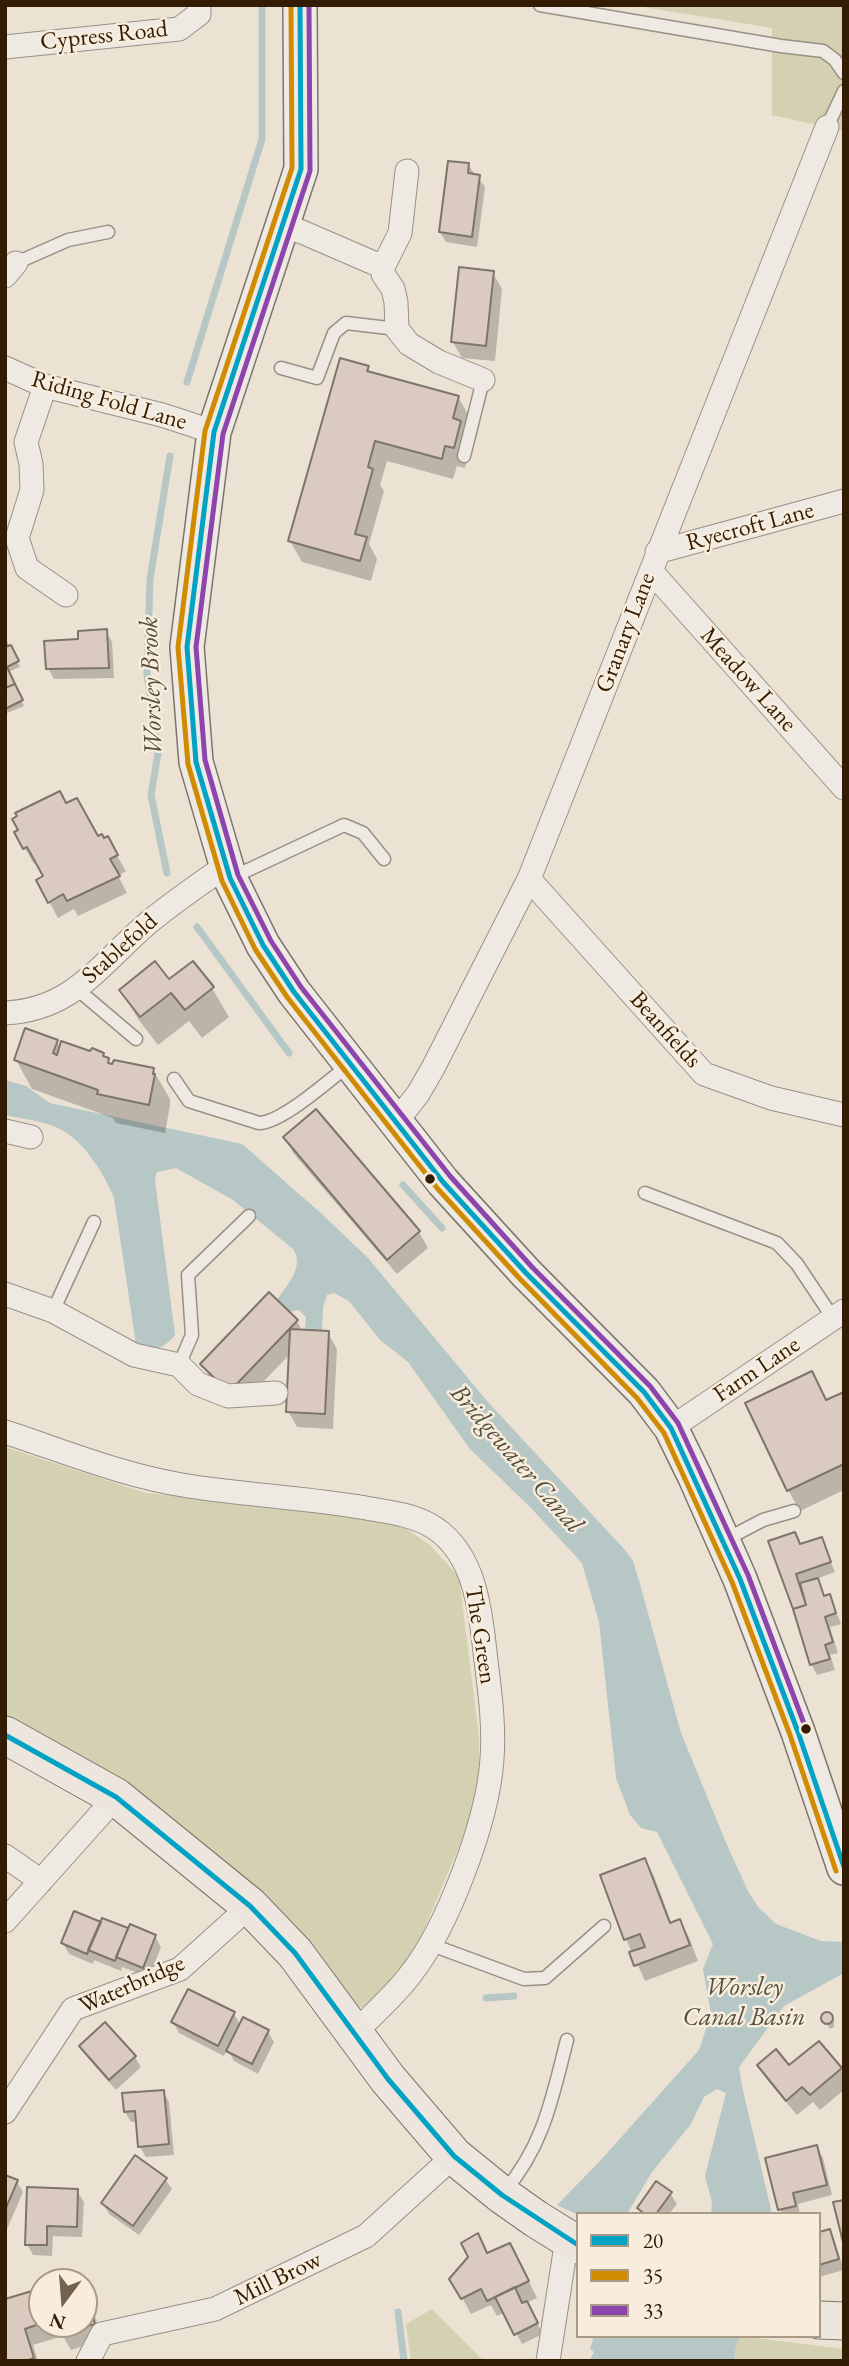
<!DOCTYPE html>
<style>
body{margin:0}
#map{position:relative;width:849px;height:2366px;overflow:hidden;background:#ebe2d4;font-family:"EB Garamond",serif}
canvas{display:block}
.frame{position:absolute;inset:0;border:7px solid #321d04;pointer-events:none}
.legend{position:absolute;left:576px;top:2212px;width:245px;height:126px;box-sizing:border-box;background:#f8eddd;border:2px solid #a99a86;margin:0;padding:9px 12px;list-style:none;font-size:21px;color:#321d04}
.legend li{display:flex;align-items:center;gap:14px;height:35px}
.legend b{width:35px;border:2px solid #a99a86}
.north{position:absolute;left:28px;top:2268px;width:70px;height:70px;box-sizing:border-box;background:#f8eddd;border:2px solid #a99a86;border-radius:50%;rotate:196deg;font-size:19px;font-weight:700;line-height:28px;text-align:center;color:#321d04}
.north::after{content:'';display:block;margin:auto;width:24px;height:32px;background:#73624d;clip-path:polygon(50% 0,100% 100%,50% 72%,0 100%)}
</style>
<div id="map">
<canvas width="849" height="2366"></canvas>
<div class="frame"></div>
<ul class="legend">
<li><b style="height:9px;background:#02a2c4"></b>20</li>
<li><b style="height:9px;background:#d08b01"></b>35</li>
<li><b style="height:9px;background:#8e44ad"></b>33</li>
</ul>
<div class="north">N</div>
</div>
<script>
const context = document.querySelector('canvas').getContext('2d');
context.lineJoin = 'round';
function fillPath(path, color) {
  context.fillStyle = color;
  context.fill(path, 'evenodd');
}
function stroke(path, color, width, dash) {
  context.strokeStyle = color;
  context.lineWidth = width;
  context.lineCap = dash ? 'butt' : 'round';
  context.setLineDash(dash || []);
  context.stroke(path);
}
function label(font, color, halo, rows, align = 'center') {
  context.font = font + ' "EB Garamond",serif';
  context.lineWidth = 5;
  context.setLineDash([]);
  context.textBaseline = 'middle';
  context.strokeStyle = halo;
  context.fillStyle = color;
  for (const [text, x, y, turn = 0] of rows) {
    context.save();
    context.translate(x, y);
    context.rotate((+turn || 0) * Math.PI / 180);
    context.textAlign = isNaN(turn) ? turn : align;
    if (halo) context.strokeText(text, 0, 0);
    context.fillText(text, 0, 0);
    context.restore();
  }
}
fillPath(new Path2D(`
 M631,5H844V131L772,115V28Z
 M5,1447L146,1493L266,1505L398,1523L431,1546L459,1577L479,1737V1774L471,1818L424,1930L410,1956L371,2005L361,2007L351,2006L5,1722Z
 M432,2309L484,2361H411L406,2324Z
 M740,2336L844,2349V2361H734L735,2349Z`), '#d3d1b1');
fillPath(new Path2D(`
 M5,1080L26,1086L50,1103L242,1144L323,1215L368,1258L488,1402L625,1550L633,1561L640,1584L681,1733L727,1845L748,1891L758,1907L776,1924L821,1941L844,1942V1973L784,2006L739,2067L742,2086L772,2214H711L712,2202L705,2176L726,2093L717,2089L704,2097L691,2124L652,2172L627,2214L578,2215L557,2205L600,2161L699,2050L711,2014L703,1969L713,1944L657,1832L641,1828L630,1815L616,1778L599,1622L582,1563L530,1507L470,1449L408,1362L380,1340L349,1301L334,1293L327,1295L323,1307L319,1411L305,1330L306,1317L299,1310L289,1312L277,1300C287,1285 305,1267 293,1249L233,1200L176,1168L157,1172L155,1180L175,1335C163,1350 155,1349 137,1351L114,1198C105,1175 84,1141 60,1129C44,1121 23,1119 5,1115Z
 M594,2336L696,2338L697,2336H740L735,2349L734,2361H589L594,2352L590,2349Z`), '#b6c7c5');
fillPath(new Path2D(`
 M468,165L485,187L477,247L446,242L440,232Z
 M493,273L502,289L495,361L462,358L453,342Z
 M367,367L371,374L458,397L470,418L472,443L465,468L457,466L453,479L387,461L380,485L384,491L369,544L377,559L371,581L302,562L290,541Z
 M106,631L112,642L114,678L54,679L48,668L80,641Z
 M5,637L20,667L8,672L24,706L5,714Z
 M66,806L98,838L104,841L107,839L126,871L118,876L127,893L78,916L74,909L58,918L38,881L45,877L37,862L34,864L16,833Z
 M169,982L212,988L229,1017L202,1038L189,1021L158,1045L138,1019L121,990Z
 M57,1042L61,1048L103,1054L113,1068L153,1070L170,1099V1105L165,1133L116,1123L113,1118L32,1089L16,1060Z
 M316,1111L419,1232L428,1248L397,1274L294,1154L285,1138Z
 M297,1321L303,1332L328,1333L337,1349L333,1429L297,1427L288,1411L291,1353L239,1407L211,1380L202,1364Z
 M812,1374L827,1402L844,1394V1490L800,1511L788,1490Z
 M794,1534L800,1544L821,1539L835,1572L816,1579L822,1589H820L825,1604L830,1596L841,1624L830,1627L838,1653L830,1655L835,1670L817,1675L811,1664L770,1542Z
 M645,1860L654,1876L672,1924L680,1921L689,1937L698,1961L645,1981L626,1939Z
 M103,1920L129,1931L155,1936L161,1947L149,1977L122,1967L121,1971L94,1960L93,1964L69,1954L63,1943L102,1924Z
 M828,2013L834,2021V2027L830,2029L823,2017Z
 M234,2014L241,2026L268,2032L274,2042L258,2074L234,2061L227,2049L224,2056L179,2033L173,2022Z
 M819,2043L844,2074V2090L820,2110L813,2102L797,2115L768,2081L759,2065L789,2068Z
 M81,2047L135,2057L141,2067L116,2090L87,2057Z
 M163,2091L169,2102L174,2155L146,2157L140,2147L137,2122H131L125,2112Z
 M817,2147L823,2158L832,2195L798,2204L800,2214H782L780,2209Z
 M5,2177L17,2182L23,2192L5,2234Z
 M165,2179L172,2189L139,2235L109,2214L103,2204Z
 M77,2191L84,2202L82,2237L53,2236L52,2256L33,2255L27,2244Z
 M670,2193L677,2204L669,2214H642L639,2208Z
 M829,2231L835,2242L844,2270L819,2277V2234Z
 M477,2236L488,2254L519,2261L537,2298L526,2303L543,2334L522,2344L505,2312L497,2316L491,2305L471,2314L452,2279L470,2258Z
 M84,2286L89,2295L102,2340L71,2350L63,2336L33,2345L38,2361H5L42,2290V2324H84Z`), '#0003');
stroke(new Path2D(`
 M187,382L262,139V5
 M167,873L151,795L158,753L147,674L150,579L170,456
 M197,927L289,1053
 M403,1185L442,1228
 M486,1998L514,1996
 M398,2312L404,2361`), '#b6c7c5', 7);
const building = new Path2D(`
 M448,161L469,163L468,173L480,175L472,237L439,232Z
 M459,267L494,271L486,346L451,342Z
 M340,358L369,366L367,371L459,396L453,418L461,421L454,448L445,446L442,459L375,441L368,467L373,469L355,534L367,537L360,561L288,541Z
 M107,629L109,668L46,669L44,641L78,639V631Z
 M11,645L19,661L5,668V647Z
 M7,667L15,684L5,688V668Z
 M15,684L23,700L5,709V688Z
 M60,791L66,803L77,798L98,836L102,834L104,838L108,836L118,855L110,859L120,876L67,901L63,894L48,903L36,880L43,876L27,847L23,849L14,832L18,830L12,819L17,816L15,813Z
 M155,961L169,979L193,961L214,987L185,1010L171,993L140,1017L119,990Z
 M25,1028L58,1040L53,1053L57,1055L61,1041L90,1051L92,1048L104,1053L103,1056L109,1058L108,1063L112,1064L114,1060L154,1068L153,1074H155L149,1105L97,1094L98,1090L14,1060Z
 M316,1109L420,1231L387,1260L283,1137Z
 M269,1292L298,1320L229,1392L200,1364Z
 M290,1329L329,1331L325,1414L286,1412Z
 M812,1371L826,1400L844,1392V1464L787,1491L745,1403Z
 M795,1532L800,1544L822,1537L831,1562L796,1574L806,1605L793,1609L768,1541Z
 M818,1578L824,1596L830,1594L836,1613L825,1617L833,1642L825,1645L830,1659L810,1665L793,1609L806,1605L800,1583Z
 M645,1858L670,1923L680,1919L690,1945L634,1966L629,1952L645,1947L640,1934L624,1940L600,1875Z
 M74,1911L101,1922L87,1954L61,1943Z
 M102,1918L128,1928L115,1961L88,1950Z
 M130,1924L156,1935L143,1968L116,1957Z
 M188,1989L235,2012L218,2046L171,2022Z
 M821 2018a6 6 0 1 1 12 0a6 6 0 1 1-12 0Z
 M243,2017L269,2030L252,2064L226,2051Z
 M105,2022L136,2056L109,2080L79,2046Z
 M819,2041L842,2068L810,2095L802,2087L786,2101L757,2065L776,2049L789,2065Z
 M164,2090L169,2144L138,2147L135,2111L124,2112L122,2093Z
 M817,2145L827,2185L793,2193L796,2206L778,2210L765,2158Z
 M135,2155L167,2178L133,2226L101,2203Z
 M5,2175L18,2180L5,2210Z
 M656,2181L672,2192L656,2214H645L637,2208Z
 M27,2187L78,2189L77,2227L47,2226V2245H25Z
 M844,2200V2246L833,2202Z
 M830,2229L839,2259L819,2265V2232Z
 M478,2233L487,2253L510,2243L529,2281L487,2301L481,2289L461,2299L449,2279L468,2257L461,2243Z
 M80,2277L82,2282H62Z
 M515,2287L522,2303L527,2301L538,2323L514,2335L495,2297Z
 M42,2288V2323L25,2329L34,2358L26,2361H5V2299Z
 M84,2289L95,2324L60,2334L57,2324H84Z`);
fillPath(building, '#dacabf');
stroke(building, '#7d756a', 2);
const lane = new Path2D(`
 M540,5L781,46L823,51L835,60L844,73
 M827,127L844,91
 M16,263L68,240L108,232
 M281,368L317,378L334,333L346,323L397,329
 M464,456L483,380
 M231,878L344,825L363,833L384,859
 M77,989L136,1039
 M174,1079L189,1101L259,1123C282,1123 329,1080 349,1065
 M645,1193L777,1243L797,1264L833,1318
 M53,1311L94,1222
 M179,1365L192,1335L188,1275L249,1216
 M723,1541L763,1520L794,1511
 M429,1944L524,1979L545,1978L604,1926
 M504,2192C544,2145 552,2098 567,2040`);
const street = new Path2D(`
 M5,47L179,29L199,14V5
 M407,171L400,233L383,267V274L393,289L396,302L397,329L409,344L439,362L483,380
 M283,226L302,232L383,267
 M5,276L16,263
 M5,368L45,386L162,415L214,432
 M45,386L26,442L31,464L32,490L17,538L27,568L66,595
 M657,552L844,501
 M651,571L844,788
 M529,879L704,1074L771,1098L844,1115
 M5,1013C73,1010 100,964 148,923C173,902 200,884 227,865
 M395,1123L418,1094L433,1068L529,879L827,127
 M5,1131L31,1137
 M5,1294L53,1311L134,1355L179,1365L198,1384L228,1396L276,1393
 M671,1428L844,1311
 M5,1432C66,1452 124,1476 188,1486C247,1495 307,1498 366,1508C387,1512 409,1514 428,1524C471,1547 479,1599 484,1643C488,1681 495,1720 492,1759C488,1820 448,1927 410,1975C394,1996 374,2014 355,2032
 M5,1856L41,1881
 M5,1921L116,1797
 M5,2112L73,2009L180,1969L250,1906
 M88,2361L102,2334L215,2309L366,2236L454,2156
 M548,2361L567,2239`);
const secondary = new Path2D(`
 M300,5L301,169L214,432L187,647L196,762L230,878L263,945L294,992L443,1182L526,1273L644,1392L671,1428L695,1477L740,1579L798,1732L844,1868`);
const primary = new Path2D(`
 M5,1735L116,1797L250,1906L295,1953L388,2079L454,2156L502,2195L536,2219L578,2245
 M819,2320L844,2321`);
stroke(lane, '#989085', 15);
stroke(street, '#989085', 25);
stroke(secondary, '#7d756a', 36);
stroke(primary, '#7d756a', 39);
stroke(lane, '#eeeae3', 12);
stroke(street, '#eeeae3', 23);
stroke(secondary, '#eeeae3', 33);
stroke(primary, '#ece6de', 37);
stroke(new Path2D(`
 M300,5L301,169L214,432L187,647L196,762L230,878L263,945L294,992L443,1182L526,1273L644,1392L671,1428L740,1579L798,1732L844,1867
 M5,1735L116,1797L250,1906L295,1953L388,2079L454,2156L502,2195L578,2245`), '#02a2c4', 5);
stroke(new Path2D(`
 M291,5L292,168L205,431L178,647L188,764L222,881L255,949L287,997L437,1188L520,1279L637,1398L664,1433L732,1582L790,1735L836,1871`), '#d08b01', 5);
stroke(new Path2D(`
 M309,5L310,171L223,434L196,647L205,760L238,875L271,941L301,987L450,1176L532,1267L650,1386L678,1423L748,1575L806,1729`), '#8e44ad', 5);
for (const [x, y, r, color] of [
 [430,1179,6,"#321d04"],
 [806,1729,6,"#321d04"]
]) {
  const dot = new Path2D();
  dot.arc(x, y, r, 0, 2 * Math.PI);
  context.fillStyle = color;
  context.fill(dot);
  stroke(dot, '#f8eddd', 2.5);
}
label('24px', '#321d04', '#f8eddd', [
 ["Cypress Road",104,36,-6],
 ["Riding Fold Lane",109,401,16],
 ["Ryecroft Lane",750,527,-15],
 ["Granary Lane",626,633,-69],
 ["Meadow Lane",748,680,48],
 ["Stablefold",120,949,-42],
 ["Beanfields",665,1030,48],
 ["Farm Lane",757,1370,-34],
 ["The Green",480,1635,81],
 ["Waterbridge",132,1985,-24],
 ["Mill Brow",278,2279,-26]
]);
label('italic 26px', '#534d3c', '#f8eddd', [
 ["Worsley Brook",152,686,-92],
 ["Bridgewater Canal",516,1459,49],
 ["Worsley",744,1988],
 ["Canal Basin",744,2018]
]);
</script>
